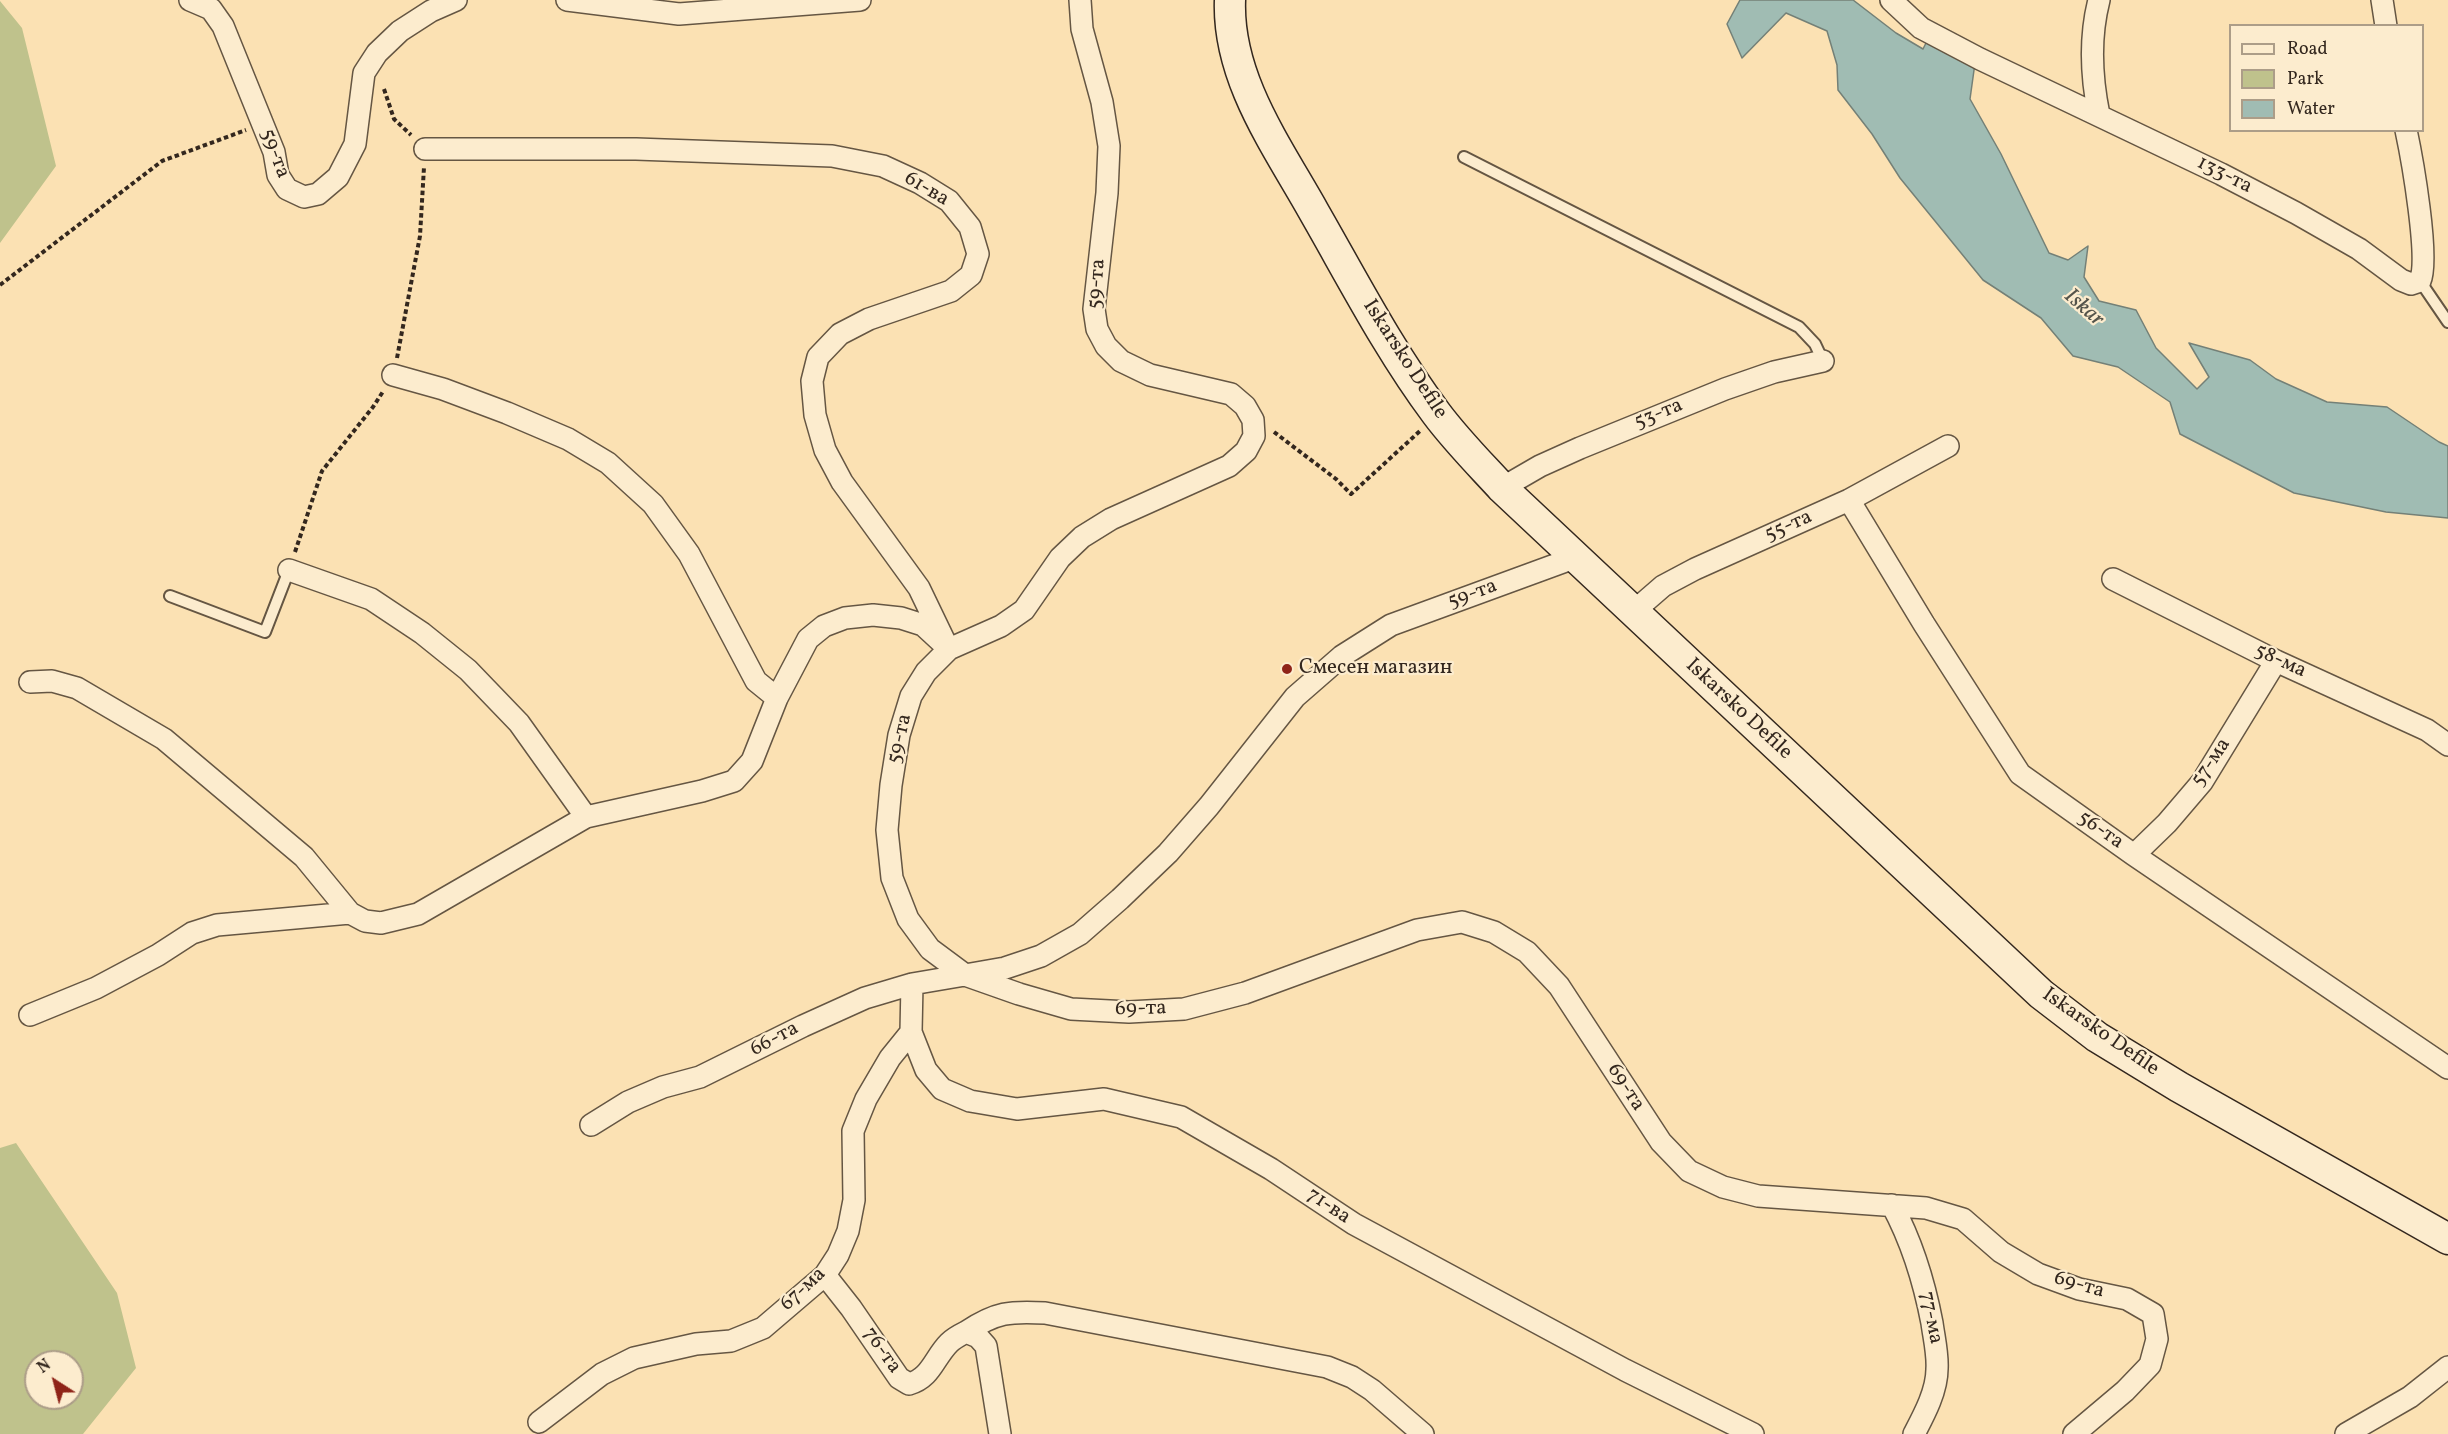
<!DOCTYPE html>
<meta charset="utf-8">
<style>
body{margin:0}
#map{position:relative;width:2448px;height:1434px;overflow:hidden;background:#fbe1b3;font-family:Vollkorn,serif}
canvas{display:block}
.legend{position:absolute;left:2229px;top:24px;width:195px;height:108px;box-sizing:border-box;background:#fcecce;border:2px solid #ac9d88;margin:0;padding:8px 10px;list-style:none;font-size:18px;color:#33271e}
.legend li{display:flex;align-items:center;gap:12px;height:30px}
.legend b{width:30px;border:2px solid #ac9d88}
.north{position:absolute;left:24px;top:1350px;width:60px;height:60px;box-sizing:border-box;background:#fcecce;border:2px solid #ac9d88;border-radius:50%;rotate:324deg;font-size:16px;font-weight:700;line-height:24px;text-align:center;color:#33271e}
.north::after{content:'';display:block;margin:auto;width:21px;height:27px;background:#8f2418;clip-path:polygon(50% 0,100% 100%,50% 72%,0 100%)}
</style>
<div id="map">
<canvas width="2448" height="1434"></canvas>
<ul class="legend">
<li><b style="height:8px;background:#fcecce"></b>Road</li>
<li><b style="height:16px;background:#bfc28c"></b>Park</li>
<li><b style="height:16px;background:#a0bcb3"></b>Water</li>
</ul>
<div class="north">N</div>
</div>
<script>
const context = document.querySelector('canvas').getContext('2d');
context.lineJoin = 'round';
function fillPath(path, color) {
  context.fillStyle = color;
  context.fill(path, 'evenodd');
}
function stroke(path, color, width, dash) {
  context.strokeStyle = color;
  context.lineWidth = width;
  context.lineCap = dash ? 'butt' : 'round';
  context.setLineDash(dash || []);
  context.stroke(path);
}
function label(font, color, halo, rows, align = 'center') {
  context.font = font + ' Vollkorn,serif';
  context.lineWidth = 4.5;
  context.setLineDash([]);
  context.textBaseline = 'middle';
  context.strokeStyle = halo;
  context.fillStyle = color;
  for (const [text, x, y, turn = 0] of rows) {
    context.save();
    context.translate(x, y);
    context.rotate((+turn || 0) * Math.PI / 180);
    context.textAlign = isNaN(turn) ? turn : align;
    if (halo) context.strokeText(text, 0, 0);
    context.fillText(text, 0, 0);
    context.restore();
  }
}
fillPath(new Path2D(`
 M0,1L22,28L56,166L0,243Z
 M16,1143L117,1293L136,1368L83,1434H0V1148ZM36,1362H72V1398H36Z`), '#bfc28c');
const water = new Path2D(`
 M1740,0H1853L1896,33L1923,49L1928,39L1975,63L1970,99L2001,154L2049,253L2068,260L2088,246L2084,277L2099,301L2136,310L2156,348L2197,389L2209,377L2189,343L2250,360L2276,379L2327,402L2387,407L2439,442L2448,446V518L2386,512L2294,493L2180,434L2170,402L2118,367L2073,356L2041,318L1983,280L1900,178L1872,134L1838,90L1837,65L1827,31L1786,13L1742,58L1727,24Z`);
fillPath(water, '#a0bcb3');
stroke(water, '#748077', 1.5);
const service = new Path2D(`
 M1464,157L1799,327L1815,344L1823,361
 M2420,281L2448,322
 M170,596L265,632L289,570`);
const minor = new Path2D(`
 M190,0L211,9L223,26L274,152L278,175L287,189L304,197L318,194L338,177L355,144L364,73L377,53L400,31L431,11L456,0
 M567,0L679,14L860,0
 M1080,0L1082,29L1102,102L1109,146L1107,193L1094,309L1097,329L1106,346L1121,361L1150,375L1231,394L1245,406L1253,420L1254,436L1246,451L1229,466L1111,519L1082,537L1060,558L1024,610L1001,626L949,649L926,672L911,696L899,735L891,785L887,830L892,878L908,919L930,949L965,975L1005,968L1041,956L1080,934L1120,899L1168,853L1209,806L1295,697L1342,656L1391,625L1574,558
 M1891,0L1921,28L1980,59L2221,174L2296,213L2359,249L2401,280L2411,284L2420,281C2430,259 2412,158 2406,130
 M2382,0L2386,26
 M2099,115C2091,76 2089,39 2099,0
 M425,149H636L832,156L883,166L920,183L949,201L970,227L978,254L971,275L951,291L869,319L840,334L818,357L812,381L815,415L825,450L842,482L919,588L944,640
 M393,375L443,389L507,413L568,439L608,463L653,504L689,554L756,681L777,698
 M1502,488L1540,466L1580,448L1725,389L1774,372L1823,361
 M1849,500L1924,624L2020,774L2134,855L2448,1068
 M289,570L371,599L422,633L468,670L519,723L586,817
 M2113,579L2276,661L2427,730L2448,745
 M1633,612L1663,586L1695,569L1849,500L1948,446
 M30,682L52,681L77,688L164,739L304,857L350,913L365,921L381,923L418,914L586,817L702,791L734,781L752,761L777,698L808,639L824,626L845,618L873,615L901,618L923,625L949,649
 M2134,855L2167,823L2202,782L2276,661
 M30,1015L96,988L158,955L192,933L217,925L350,913
 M911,1032L926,1070L942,1089L970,1101L1017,1109L1104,1099L1181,1117L1271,1169L1354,1224L1625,1370L1753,1434
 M591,1125L628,1102L663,1087L700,1077L803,1026L865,998L912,984L965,975L1019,994L1071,1009L1129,1012L1184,1009L1245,993L1417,930L1462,922L1494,932L1527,952L1559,986L1661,1142L1689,1171L1723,1187L1758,1196L1926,1208L1963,1219L2001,1252L2038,1274L2079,1289L2127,1299L2153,1314L2157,1339L2150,1365L2125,1391L2074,1434
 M1892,1205C1912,1242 1924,1281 1932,1323C1934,1338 1938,1354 1937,1369C1937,1391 1924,1415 1914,1434
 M825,1275L851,1308L899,1378L909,1384C931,1378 934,1358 949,1343C954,1338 960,1335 966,1332L978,1337L986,1346L1000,1434
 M966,1332C996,1312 1010,1311 1045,1313L1327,1367L1352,1377L1372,1390L1423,1434
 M539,1422L602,1374L634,1358L696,1344L731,1341L763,1328L825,1275L838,1255L848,1231L854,1200L853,1131L866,1099L890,1058L911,1032L912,984
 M2346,1434L2410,1397L2448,1367`);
const secondary = new Path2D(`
 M1230,0C1227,78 1277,146 1314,212C1353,280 1389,350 1436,413C1456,440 1480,464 1502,488L2041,994L2097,1037L2179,1087L2448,1239`);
stroke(service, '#655643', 14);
stroke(minor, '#655643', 24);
stroke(secondary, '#33271e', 33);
stroke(new Path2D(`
 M384,89L394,119L411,135
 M0,285L162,161L246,130
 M397,358L420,236L424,167
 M1274,432L1336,479L1351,494L1420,431
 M295,552L322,471L373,407L384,390`), '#33271e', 4, [4.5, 3]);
stroke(service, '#fcecce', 10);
stroke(minor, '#fcecce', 21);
stroke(secondary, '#fcecce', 30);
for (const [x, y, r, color] of [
 [1287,669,6,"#8f2418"]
]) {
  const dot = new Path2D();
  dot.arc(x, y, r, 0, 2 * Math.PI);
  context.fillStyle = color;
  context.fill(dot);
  stroke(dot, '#fcecce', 2);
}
label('21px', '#33271e', '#fcecce', [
 ["59-та",274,154,70],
 ["133-та",2224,176,27],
 ["61-ва",926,190,31],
 ["59-та",1098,284,-86],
 ["Iskarsko Defile",1404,360,57],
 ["53-та",1659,415,-22],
 ["55-та",1789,527,-24],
 ["59-та",1473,595,-20],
 ["58-ма",2280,662,25],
 ["Iskarsko Defile",1738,710,43],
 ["59-та",901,739,-77],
 ["57-ма",2212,763,-56],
 ["56-та",2100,831,35],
 ["69-та",1141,1010,-1],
 ["Iskarsko Defile",2100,1033,35],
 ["66-та",775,1040,-28],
 ["69-та",1625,1088,57],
 ["71-ва",1328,1207,34],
 ["69-та",2079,1286,16],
 ["67-ма",804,1290,-43],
 ["77-ма",1930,1318,79],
 ["76-та",881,1351,55]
]);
label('21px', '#33271e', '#fcecce', [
 ["Смесен магазин",1299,669]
], 'left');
label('italic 22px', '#54544b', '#fcecce', [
 ["Iskar",2083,309,41]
]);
</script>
